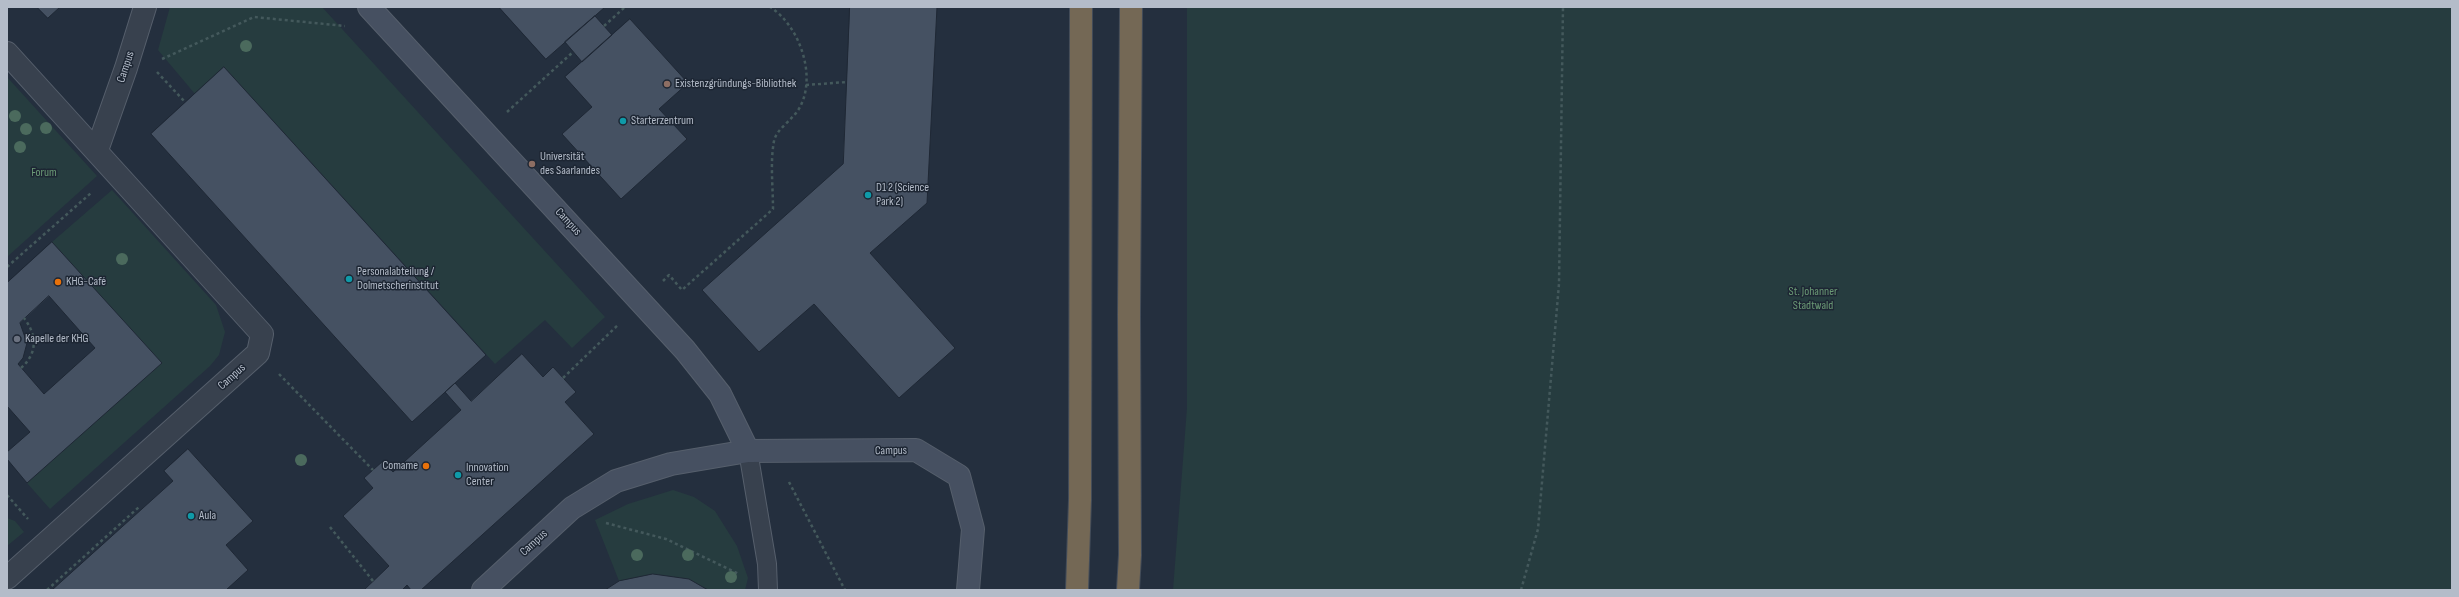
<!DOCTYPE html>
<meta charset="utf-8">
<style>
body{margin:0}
#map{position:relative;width:2459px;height:597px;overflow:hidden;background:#242f3e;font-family:"Sofia Sans Condensed",sans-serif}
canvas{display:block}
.frame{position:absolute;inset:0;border:8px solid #b4bcc9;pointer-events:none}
</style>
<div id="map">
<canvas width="2459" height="597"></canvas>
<div class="frame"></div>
</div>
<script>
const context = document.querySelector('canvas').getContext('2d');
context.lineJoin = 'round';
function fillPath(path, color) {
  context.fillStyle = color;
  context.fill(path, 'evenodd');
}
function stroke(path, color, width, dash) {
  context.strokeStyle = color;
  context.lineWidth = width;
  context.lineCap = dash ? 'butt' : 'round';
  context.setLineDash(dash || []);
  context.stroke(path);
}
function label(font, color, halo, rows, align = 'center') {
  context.font = font + ' "Sofia Sans Condensed",sans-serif';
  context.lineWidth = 3;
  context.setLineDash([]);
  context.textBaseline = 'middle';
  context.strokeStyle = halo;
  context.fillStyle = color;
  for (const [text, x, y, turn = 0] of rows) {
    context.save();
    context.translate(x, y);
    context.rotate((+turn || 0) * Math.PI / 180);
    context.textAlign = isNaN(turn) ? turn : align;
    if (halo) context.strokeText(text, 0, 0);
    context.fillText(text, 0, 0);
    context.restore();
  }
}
fillPath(new Path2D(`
 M170,7H322L605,317L572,348L545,320L495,364L224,67L195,94L158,50Z
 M1187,7H2452V590H1173L1187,408Z
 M7,77L97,176L7,257Z
 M112,190L216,305L225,332L219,355L210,366L50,509L27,483L161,363L52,242Z
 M673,490L694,497L715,511L737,546L748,578L745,590H708L689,579L653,574L619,581L595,520L628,504Z
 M7,518L15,521L24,532L7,546Z`), '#263c3f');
const building = new Path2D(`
 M37,7H60L48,18Z
 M499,7H605L546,59Z
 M850,7H937L927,203L870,253L955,348L899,398L814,304L759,352L702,290L843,164Z
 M595,16L612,35L582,62L565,42Z
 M630,19L688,83L659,109L687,139L621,199L562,134L592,107L565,77Z
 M224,67L486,355L412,422L151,134Z
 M52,242L162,363L27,483L7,459V452L30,432L7,406V283ZM49,296L95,348L44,394L18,364L23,358L27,343L20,323Z
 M522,354L543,377L553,367L576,392L565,402L594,434L421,590H411L407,585L402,590H364L389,566L343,516L373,488L364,478L383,461L393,472L461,410L445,392L455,383L471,401Z
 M188,449L253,521L226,545L248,570L226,590H52L173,481L164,471Z
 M653,574L689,579L708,590H605L619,581Z`);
fillPath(building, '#455162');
stroke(building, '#1f2835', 1);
const lane = new Path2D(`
 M748,451L767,564L768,590`);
const street = new Path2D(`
 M7,53L262,334L258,353L7,578
 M97,150L126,68L145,7`);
const secondary = new Path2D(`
 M369,7L685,350L720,394L748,451
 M483,590L572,508L616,481L671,464L748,451L916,450L959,476L973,529L968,590`);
const highway = new Path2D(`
 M1077,590L1080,500L1081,7
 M1128,590L1130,555L1129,314L1131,7`);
stroke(lane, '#565f6c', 20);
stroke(street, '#565f6c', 24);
stroke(secondary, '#565f6c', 24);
stroke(highway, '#434c59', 24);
stroke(new Path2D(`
 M604,26L625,7
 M162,59L254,17L345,26
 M157,72L185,102
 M806,85L847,82
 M507,112L573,52
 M7,267L91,193
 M663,281L669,275L682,290L773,209C773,187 770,162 774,141C776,129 794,119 800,107C817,75 799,25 770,7
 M21,368C38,353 37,335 24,318
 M279,374L373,470
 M563,378L619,324
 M789,482L845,590
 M7,495L28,519
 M606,523L666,539L739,574
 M330,527L373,581
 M47,590L139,507
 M1521,590L1538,529L1559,284L1563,7`), '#44595c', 2.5, [3, 3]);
stroke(lane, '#38414e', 18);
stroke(street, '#38414e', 22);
stroke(secondary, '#465061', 22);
stroke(highway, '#746855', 22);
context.fillStyle = '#4b6a5d';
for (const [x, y] of [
 [246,46],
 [15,116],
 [46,128],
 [26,129],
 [20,147],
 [122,259],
 [301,460],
 [637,555],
 [688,555],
 [731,577]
]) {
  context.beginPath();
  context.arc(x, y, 6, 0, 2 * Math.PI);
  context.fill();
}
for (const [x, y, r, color] of [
 [667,84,4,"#8d6e63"],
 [623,121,4,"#0f9aa8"],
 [532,164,4,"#8d6e63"],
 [868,195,4,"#0f9aa8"],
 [349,279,4,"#0f9aa8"],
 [58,282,4,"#e8710a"],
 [17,339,4,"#6b7280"],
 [426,466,4,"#e8710a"],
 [458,475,4,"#0f9aa8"],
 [191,516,4,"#0f9aa8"]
]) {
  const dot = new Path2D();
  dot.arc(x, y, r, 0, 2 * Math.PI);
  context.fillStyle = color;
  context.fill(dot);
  stroke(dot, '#1d2633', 1.5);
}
label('12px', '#b4bcc9', '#1d2633', [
 ["Campus",126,67,-72],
 ["Campus",568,222,47],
 ["Campus",232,377,-42],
 ["Campus",891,451,-1],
 ["Campus",534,543,-43]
]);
label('12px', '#b4bcc9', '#1d2633', [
 ["Existenzgründungs-Bibliothek",675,84],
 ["Starterzentrum",631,121],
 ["Universität",540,157],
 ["des Saarlandes",540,171],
 ["D1 2 (Science",876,188],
 ["Park 2)",876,202],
 ["Personalabteilung /",357,272],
 ["Dolmetscherinstitut",357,286],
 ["KHG-Café",66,282],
 ["Kapelle der KHG",25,339],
 ["Comame",418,466,"right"],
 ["Innovation",466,468],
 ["Center",466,482],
 ["Aula",199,516]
], 'left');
label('12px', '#6b9a76', '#1d2633', [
 ["Forum",44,173],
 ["St. Johanner",1813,292],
 ["Stadtwald",1813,306]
]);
</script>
